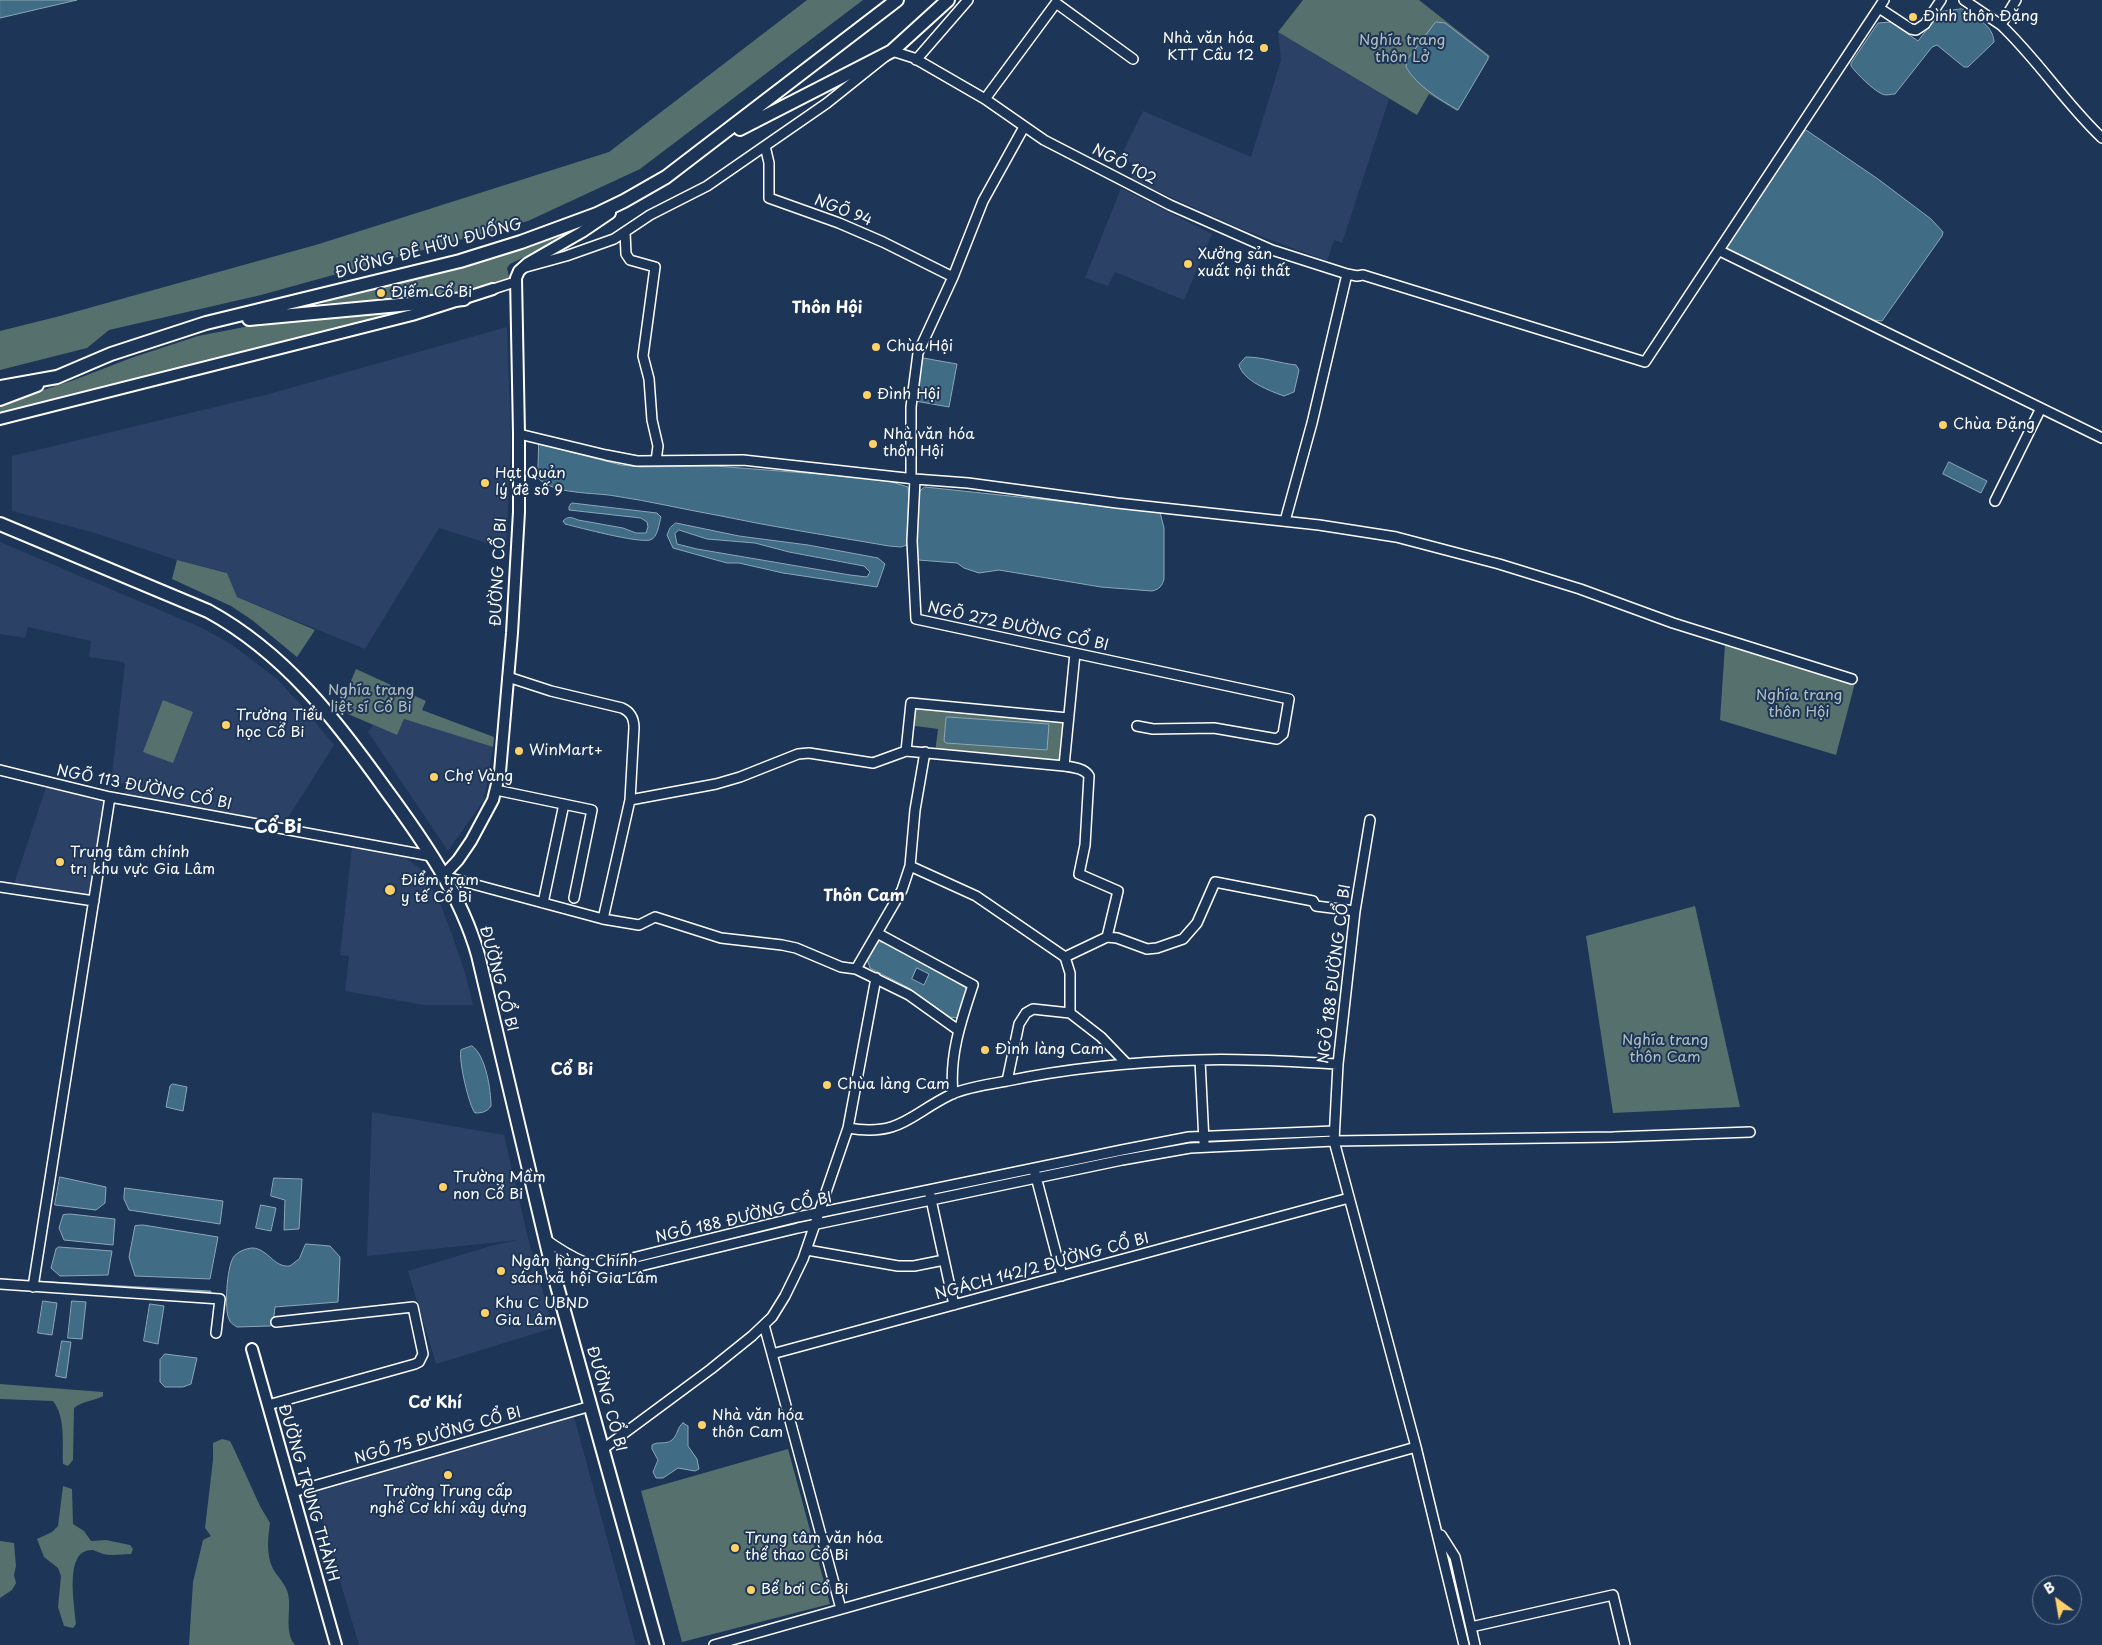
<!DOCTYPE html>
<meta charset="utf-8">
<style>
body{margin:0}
#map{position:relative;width:2102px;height:1645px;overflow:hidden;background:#1d3557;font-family:"Playpen Sans",sans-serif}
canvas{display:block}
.north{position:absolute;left:2032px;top:1575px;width:50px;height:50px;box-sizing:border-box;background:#1d3557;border:1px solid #77869a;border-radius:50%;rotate:328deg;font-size:14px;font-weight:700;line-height:20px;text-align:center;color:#fff}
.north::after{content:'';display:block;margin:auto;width:18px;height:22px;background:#ffd166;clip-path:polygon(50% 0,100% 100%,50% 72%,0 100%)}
</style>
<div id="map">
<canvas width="2102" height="1645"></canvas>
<div class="north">B</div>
</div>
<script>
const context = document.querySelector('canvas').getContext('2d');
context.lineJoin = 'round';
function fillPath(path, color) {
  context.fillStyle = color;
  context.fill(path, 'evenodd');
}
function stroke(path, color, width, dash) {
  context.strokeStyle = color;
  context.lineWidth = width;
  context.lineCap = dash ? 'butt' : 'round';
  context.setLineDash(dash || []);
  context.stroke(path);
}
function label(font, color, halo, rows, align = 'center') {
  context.font = font + ' "Playpen Sans",sans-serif';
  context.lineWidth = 4;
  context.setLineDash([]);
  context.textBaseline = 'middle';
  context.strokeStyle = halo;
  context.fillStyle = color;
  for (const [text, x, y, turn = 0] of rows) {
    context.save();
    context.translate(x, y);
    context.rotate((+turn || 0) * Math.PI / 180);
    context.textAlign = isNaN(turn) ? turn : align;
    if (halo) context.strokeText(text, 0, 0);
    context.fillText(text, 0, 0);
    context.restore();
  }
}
fillPath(new Path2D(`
 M1278,32L1389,99L1342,243L1334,240L1327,261L1239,228L1131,179L1138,166L1120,158L1143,111L1251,157L1281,60Z
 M1121,188L1212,234L1184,300L1115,272L1108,286L1085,278Z
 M507,327L511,442L506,549L439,528L365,649L237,597L227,573L222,571L177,560L95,533L12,511V456L269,394Z
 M0,542L202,628L231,644L277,679L302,706L334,745L284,824L125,795L126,784L111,782L125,665L124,662L89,657L91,641L28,627L25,638L0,634Z
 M404,719L493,747L484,800L448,851L368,732L373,725L397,735Z
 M46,787L107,802L92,899L13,887Z
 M352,847L404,857L420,868L440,903L451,932L465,973L473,1005H424L345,991L349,956L340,955Z
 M372,1112L504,1135L528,1238L553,1328L436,1364L408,1271L494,1245L518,1240L367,1256Z
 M573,1413L636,1645H359L313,1489Z`), '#2b4266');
fillPath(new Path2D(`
 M807,0H863L640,169L528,221L261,295L109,330L87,348L0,370V331L60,316L319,244L609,152Z
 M1303,0H1419L1490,56L1457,111L1429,94L1417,115L1278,32Z
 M579,226L539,250L510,264L507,268L510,281L473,292L413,299L309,304Z
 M416,310L0,414V404L74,380L131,358L198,336L265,323Z
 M177,560L227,573L237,597L315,630L297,657L252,620L231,606L172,579Z
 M1725,645L1855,683L1836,755L1720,720Z
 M356,669L426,701L422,710L494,737L493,747L404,719L397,735L348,714L341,705Z
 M163,700L193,712L173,763L143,752Z
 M911,703L1068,718L1064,766L935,753L938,729L908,725Z
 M1695,906L1740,1107L1613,1113L1586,936Z
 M0,1384L103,1392V1396C94,1401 82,1401 74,1408L73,1460L68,1466L63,1464C62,1443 66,1418 53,1401L0,1399Z
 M222,1439L230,1441L234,1449L260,1506L270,1523C268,1537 266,1555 273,1569C280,1580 288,1586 289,1600C290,1615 285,1633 295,1645H189L193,1582L203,1540L211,1536L205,1528L213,1460V1443Z
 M788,1449L830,1604L682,1642L641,1491Z
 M63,1486L72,1489L73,1524L84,1531L91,1541L106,1540L130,1545L133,1549L131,1554C122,1554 112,1556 103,1554C100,1553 96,1551 93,1550C63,1548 75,1606 76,1624L73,1628L64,1626L58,1607L61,1576L58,1568L44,1557L37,1539L52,1532L58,1526Z
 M0,1541L14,1543L16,1566L14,1575L16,1583L12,1590L0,1598Z`), '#56706d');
const water = new Path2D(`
 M0,0H77L0,18Z
 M1962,9C1975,18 1993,24 1994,42L1968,67H1964L1937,45L1932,47L1895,94C1891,94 1886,96 1882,94C1872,89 1858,75 1851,66V63L1878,23L1891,22L1918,41L1940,12Z
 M1436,22L1445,23L1488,56V59L1458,110C1439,99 1417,86 1406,67L1407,60Z
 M1806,130L1878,179L1931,219L1943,232L1942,236L1882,321L1873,320L1724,250Z
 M1246,357C1263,357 1279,363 1296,365L1299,370L1294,392L1284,396C1270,391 1243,381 1239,365Z
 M923,358L957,364L949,407L915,401Z
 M539,444L621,465L641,467L715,466L882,479L908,487L910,517L907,545L901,547L889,546C831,536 773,527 716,515C682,509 649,501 615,496C593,492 554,495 538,478Z
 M1949,462L1987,481L1981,493L1943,474Z
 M925,487L1160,512L1164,528V579C1162,586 1160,589 1152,591L1101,587L999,570L979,573L964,568L957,563L918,560L916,549L918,496L920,491Z
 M572,503L657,513L661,517C659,523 658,538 650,540C637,543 581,528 565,524L563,521C568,516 571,517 578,520L623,528L636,533H646L648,527L647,522L641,518L569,510V507Z
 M676,523L739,536L808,545L878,558L885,564L877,587L783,573L739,563H727L673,548L667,535L670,528ZM679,530L707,539L755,543L789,552L864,566L870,572L867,577L850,575L697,549L677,544L675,534Z
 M948,717L1049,724L1047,750L946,743L944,741L946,718Z
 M880,942L886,943L966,988L968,991L957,1018L950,1017L909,988L870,968L867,959L875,945ZM917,968L929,974L924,985L912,979Z
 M472,1046C486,1055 491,1091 491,1106C487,1112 482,1113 475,1113C469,1106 458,1059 461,1050Z
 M173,1084L187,1087L183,1111L166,1107L170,1086Z
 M60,1177L106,1187L105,1203L96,1210L55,1205Z
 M274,1178L302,1179L299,1229L284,1230L285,1200L271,1196Z
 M125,1188L223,1201L220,1224L129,1210L124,1199Z
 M261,1205L276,1208L271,1231L256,1228Z
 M70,1214L115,1219L113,1245L64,1240L59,1228L63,1215Z
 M143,1225L218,1237L210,1279L135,1276L129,1257L135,1226Z
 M306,1244L330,1246L340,1257L338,1302L275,1307L273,1325L270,1326L237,1327C234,1325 230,1323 229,1319C224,1309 227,1268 233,1258C236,1252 247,1248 253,1248C268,1249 274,1268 290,1266L299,1259Z
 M59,1247L112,1251L108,1275L60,1276L51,1268L56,1249Z
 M43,1301L57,1303L52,1335L38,1333Z
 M72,1301L86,1302L82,1339L68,1338Z
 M150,1304L164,1306L158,1344L144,1341Z
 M62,1341L71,1342L66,1378L56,1376Z
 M165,1354L197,1358L191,1384L183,1387H165L160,1382V1360Z
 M683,1423L688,1426V1446L697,1459L699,1469L695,1471L678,1468L663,1478H656L653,1472L658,1460L652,1449V1445C658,1441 666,1445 672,1440C678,1435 677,1427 683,1423Z`);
fillPath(water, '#406c85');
stroke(water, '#8ca7b6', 1);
stroke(new Path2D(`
 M0,1280L210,1292`), '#8ca7b6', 3);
const minor = new Path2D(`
 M1964,0L2001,25
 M2016,0L2001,25C2038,60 2065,103 2102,138
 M1879,8L1911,29L1916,30L1925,24L1941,0
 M916,60L968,0
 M985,99L1056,3L1133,59
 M765,146L769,163V198L839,223L883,242L953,277
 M625,232L626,254L630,260L655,267L643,356L649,379L652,420L658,446L656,461
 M1720,251L2102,438
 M526,267L566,256L614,239L650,215L707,186L827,103L892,51L914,58L985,99L1044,140L1170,205L1272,250L1347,274L1357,276L1363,275L1645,362L1884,0
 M493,289L515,282
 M519,434L606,455L637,461L743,460L915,479L912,541L916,619L1289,699L1283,734L1277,739L1214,728L1153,729L1137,726
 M911,479V407L918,353L953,277L983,201L1024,127
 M915,479L968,483L1117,503L1319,525L1396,537L1499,564L1580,589L1673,623L1852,679
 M1995,501L2041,408
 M1285,521L1312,423L1347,274
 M508,677L551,691L622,708C631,712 634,718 634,728L630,800L716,784L740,777L798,754L809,753L873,763L906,751L1064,766L1075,653
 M906,751L911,703L1068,718
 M1064,766C1072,767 1085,768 1089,776L1085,845L1079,874L1118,891L1107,937
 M0,770L110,797L431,856
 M496,790L592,810L574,898
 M1370,820L1355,911L1338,1064L1334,1141L1416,1447
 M910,866L915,810L925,752
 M443,876L603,919L639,925L655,917L721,938L782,945L796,948L841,967L856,969L902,890L910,866L976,896L1065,957L1107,937L1117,938L1147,949L1157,948L1183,939L1197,923L1215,882L1313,901L1316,906L1355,911
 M0,887L94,901
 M543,903L564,804
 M603,919L630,800
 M877,933L973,985C961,1021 949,1056 953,1094
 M1065,957L1070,973V1013
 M856,969L909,995L958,1030
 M1200,1060L1204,1142
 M1007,1081L1019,1024L1026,1013L1033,1009L1070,1013L1101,1037L1126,1063
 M848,1128L876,978
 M1035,1173L1062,1276
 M930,1195L954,1305
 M545,1239C567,1255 597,1272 624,1270L798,1228L1122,1160L1190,1148L1334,1141L1613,1137L1750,1132
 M807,1250L898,1266H914L944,1260
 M596,1264L628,1259L798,1217L1122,1150L1189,1137L1334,1131
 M0,1284L220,1299L216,1333
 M33,1287L110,797
 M764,1325L772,1354L1349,1198
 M772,1354L841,1609
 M268,1405L415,1364L419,1362L423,1354L413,1307L276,1322
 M603,1449L711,1369L752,1336L772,1317L785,1296L803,1259L848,1128C901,1137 910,1114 952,1094C968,1087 990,1084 1007,1081C1069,1068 1134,1062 1198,1060C1244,1058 1292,1062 1338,1064
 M293,1492L591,1406
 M1441,1535L1455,1557L1475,1645
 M1471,1627L1613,1595L1625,1645
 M714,1645L1416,1447L1464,1645`);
const tertiary = new Path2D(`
 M0,419L412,315L493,289
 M443,876L458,860L471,841L493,800L500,772L512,633L519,512V434L516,278L519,271L528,263L582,232L610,213
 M252,1349L336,1645`);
const secondary = new Path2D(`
 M740,129L892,51L948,0
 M249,319L464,299
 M0,387L57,377L111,354L206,323L460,261L521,242L597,214L624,201L666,177L897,0
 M0,399L37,385
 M0,524L208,611C285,653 336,720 386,790C423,840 461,895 478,955L554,1275L657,1645`);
stroke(minor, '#fff', 12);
stroke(tertiary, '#fff', 14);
stroke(secondary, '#fff', 16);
stroke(minor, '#1d3557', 9);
stroke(tertiary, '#1d3557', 10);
stroke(secondary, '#1d3557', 12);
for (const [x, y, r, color] of [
 [1913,17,5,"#ffd166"],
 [1264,48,5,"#ffd166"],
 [1188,264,5,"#ffd166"],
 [381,293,5,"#ffd166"],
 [876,347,5,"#ffd166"],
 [867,395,5,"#ffd166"],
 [1943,425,5,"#ffd166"],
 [873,444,5,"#ffd166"],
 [485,483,5,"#ffd166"],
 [226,725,5,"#ffd166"],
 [519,751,5,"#ffd166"],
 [434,777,5,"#ffd166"],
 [60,862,5,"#ffd166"],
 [390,890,6,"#ffd166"],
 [985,1050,5,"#ffd166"],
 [827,1085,5,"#ffd166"],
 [443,1187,5,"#ffd166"],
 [501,1271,5,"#ffd166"],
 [485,1313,5,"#ffd166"],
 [702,1425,5,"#ffd166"],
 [448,1475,5,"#ffd166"],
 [735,1548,5,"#ffd166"],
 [751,1590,5,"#ffd166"]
]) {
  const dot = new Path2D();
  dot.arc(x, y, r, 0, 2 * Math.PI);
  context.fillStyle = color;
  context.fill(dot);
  stroke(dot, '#1d3557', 2);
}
label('15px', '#fff', '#1d3557', [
 ["Đình thôn Đặng",1923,17],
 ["Nhà văn hóa",1254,39,"right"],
 ["KTT Cầu 12",1254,56,"right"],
 ["Xưởng sản",1198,255],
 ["xuất nội thất",1198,272],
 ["Điếm Cổ Bi",391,293],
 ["Chùa Hội",886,347],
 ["Đình Hội",877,395],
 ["Chùa Đặng",1953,425],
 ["Nhà văn hóa",883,435],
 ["thôn Hội",883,452],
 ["Hạt Quản",495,474],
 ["lý đê số 9",495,491],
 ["Trường Tiểu",236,716],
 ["học Cổ Bi",236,733],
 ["WinMart+",529,751],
 ["Chợ Vàng",444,777],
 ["Trung tâm chính",70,853],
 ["trị khu vực Gia Lâm",70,870],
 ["Điểm trạm",401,881],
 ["y tế Cổ Bi",401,898],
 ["Đình làng Cam",995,1050],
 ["Chùa làng Cam",837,1085],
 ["Trường Mầm",453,1178],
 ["non Cổ Bi",453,1195],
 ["Ngân hàng Chính",511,1262],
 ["sách xã hội Gia Lâm",511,1279],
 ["Khu C UBND",495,1304],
 ["Gia Lâm",495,1321],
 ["Nhà văn hóa",712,1416],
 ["thôn Cam",712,1433],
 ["Trường Trung cấp",448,1492,"center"],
 ["nghề Cơ khí xây dựng",448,1509,"center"],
 ["Trung tâm văn hóa",745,1539],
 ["thể thao Cổ Bi",745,1556],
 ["Bể bơi Cổ Bi",761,1590]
], 'left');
label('15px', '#b3bfbd', '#1d3557', [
 ["Nghĩa trang",1402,41],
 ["thôn Lở",1402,58],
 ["Nghĩa trang",371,691],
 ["liệt sĩ Cổ Bi",371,708],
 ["Nghĩa trang",1799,696],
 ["thôn Hội",1799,713],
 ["Nghĩa trang",1665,1041],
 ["thôn Cam",1665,1058]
]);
label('15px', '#fff', '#1d3557', [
 ["NGÕ 102",1124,165,27],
 ["NGÕ 94",843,211,21],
 ["ĐƯỜNG ĐÊ HỮU ĐUỐNG",429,249,-15],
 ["ĐƯỜNG CỔ BI",499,572,-87],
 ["NGÕ 272 ĐƯỜNG CỔ BI",1018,627,12],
 ["NGÕ 113 ĐƯỜNG CỔ BI",144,788,11],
 ["NGÕ 188 ĐƯỜNG CỔ BI",1335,974,-83],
 ["ĐƯỜNG CỔ BI",498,979,75],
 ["NGÕ 188 ĐƯỜNG CỔ BI",744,1218,-13],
 ["NGÁCH 142/2 ĐƯỜNG CỔ BI",1042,1267,-15],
 ["ĐƯỜNG CỔ BI",606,1399,74],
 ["NGÕ 75 ĐƯỜNG CỔ BI",438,1436,-16],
 ["ĐƯỜNG TRUNG THÀNH",308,1493,74]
]);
label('bold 16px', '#fff', '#1d3557', [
 ["Thôn Hội",827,309],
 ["Thôn Cam",864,897],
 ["Cổ Bi",572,1071],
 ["Cơ Khí",435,1404]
]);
label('bold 18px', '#fff', '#1d3557', [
 ["Cổ Bi",278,828]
]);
</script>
